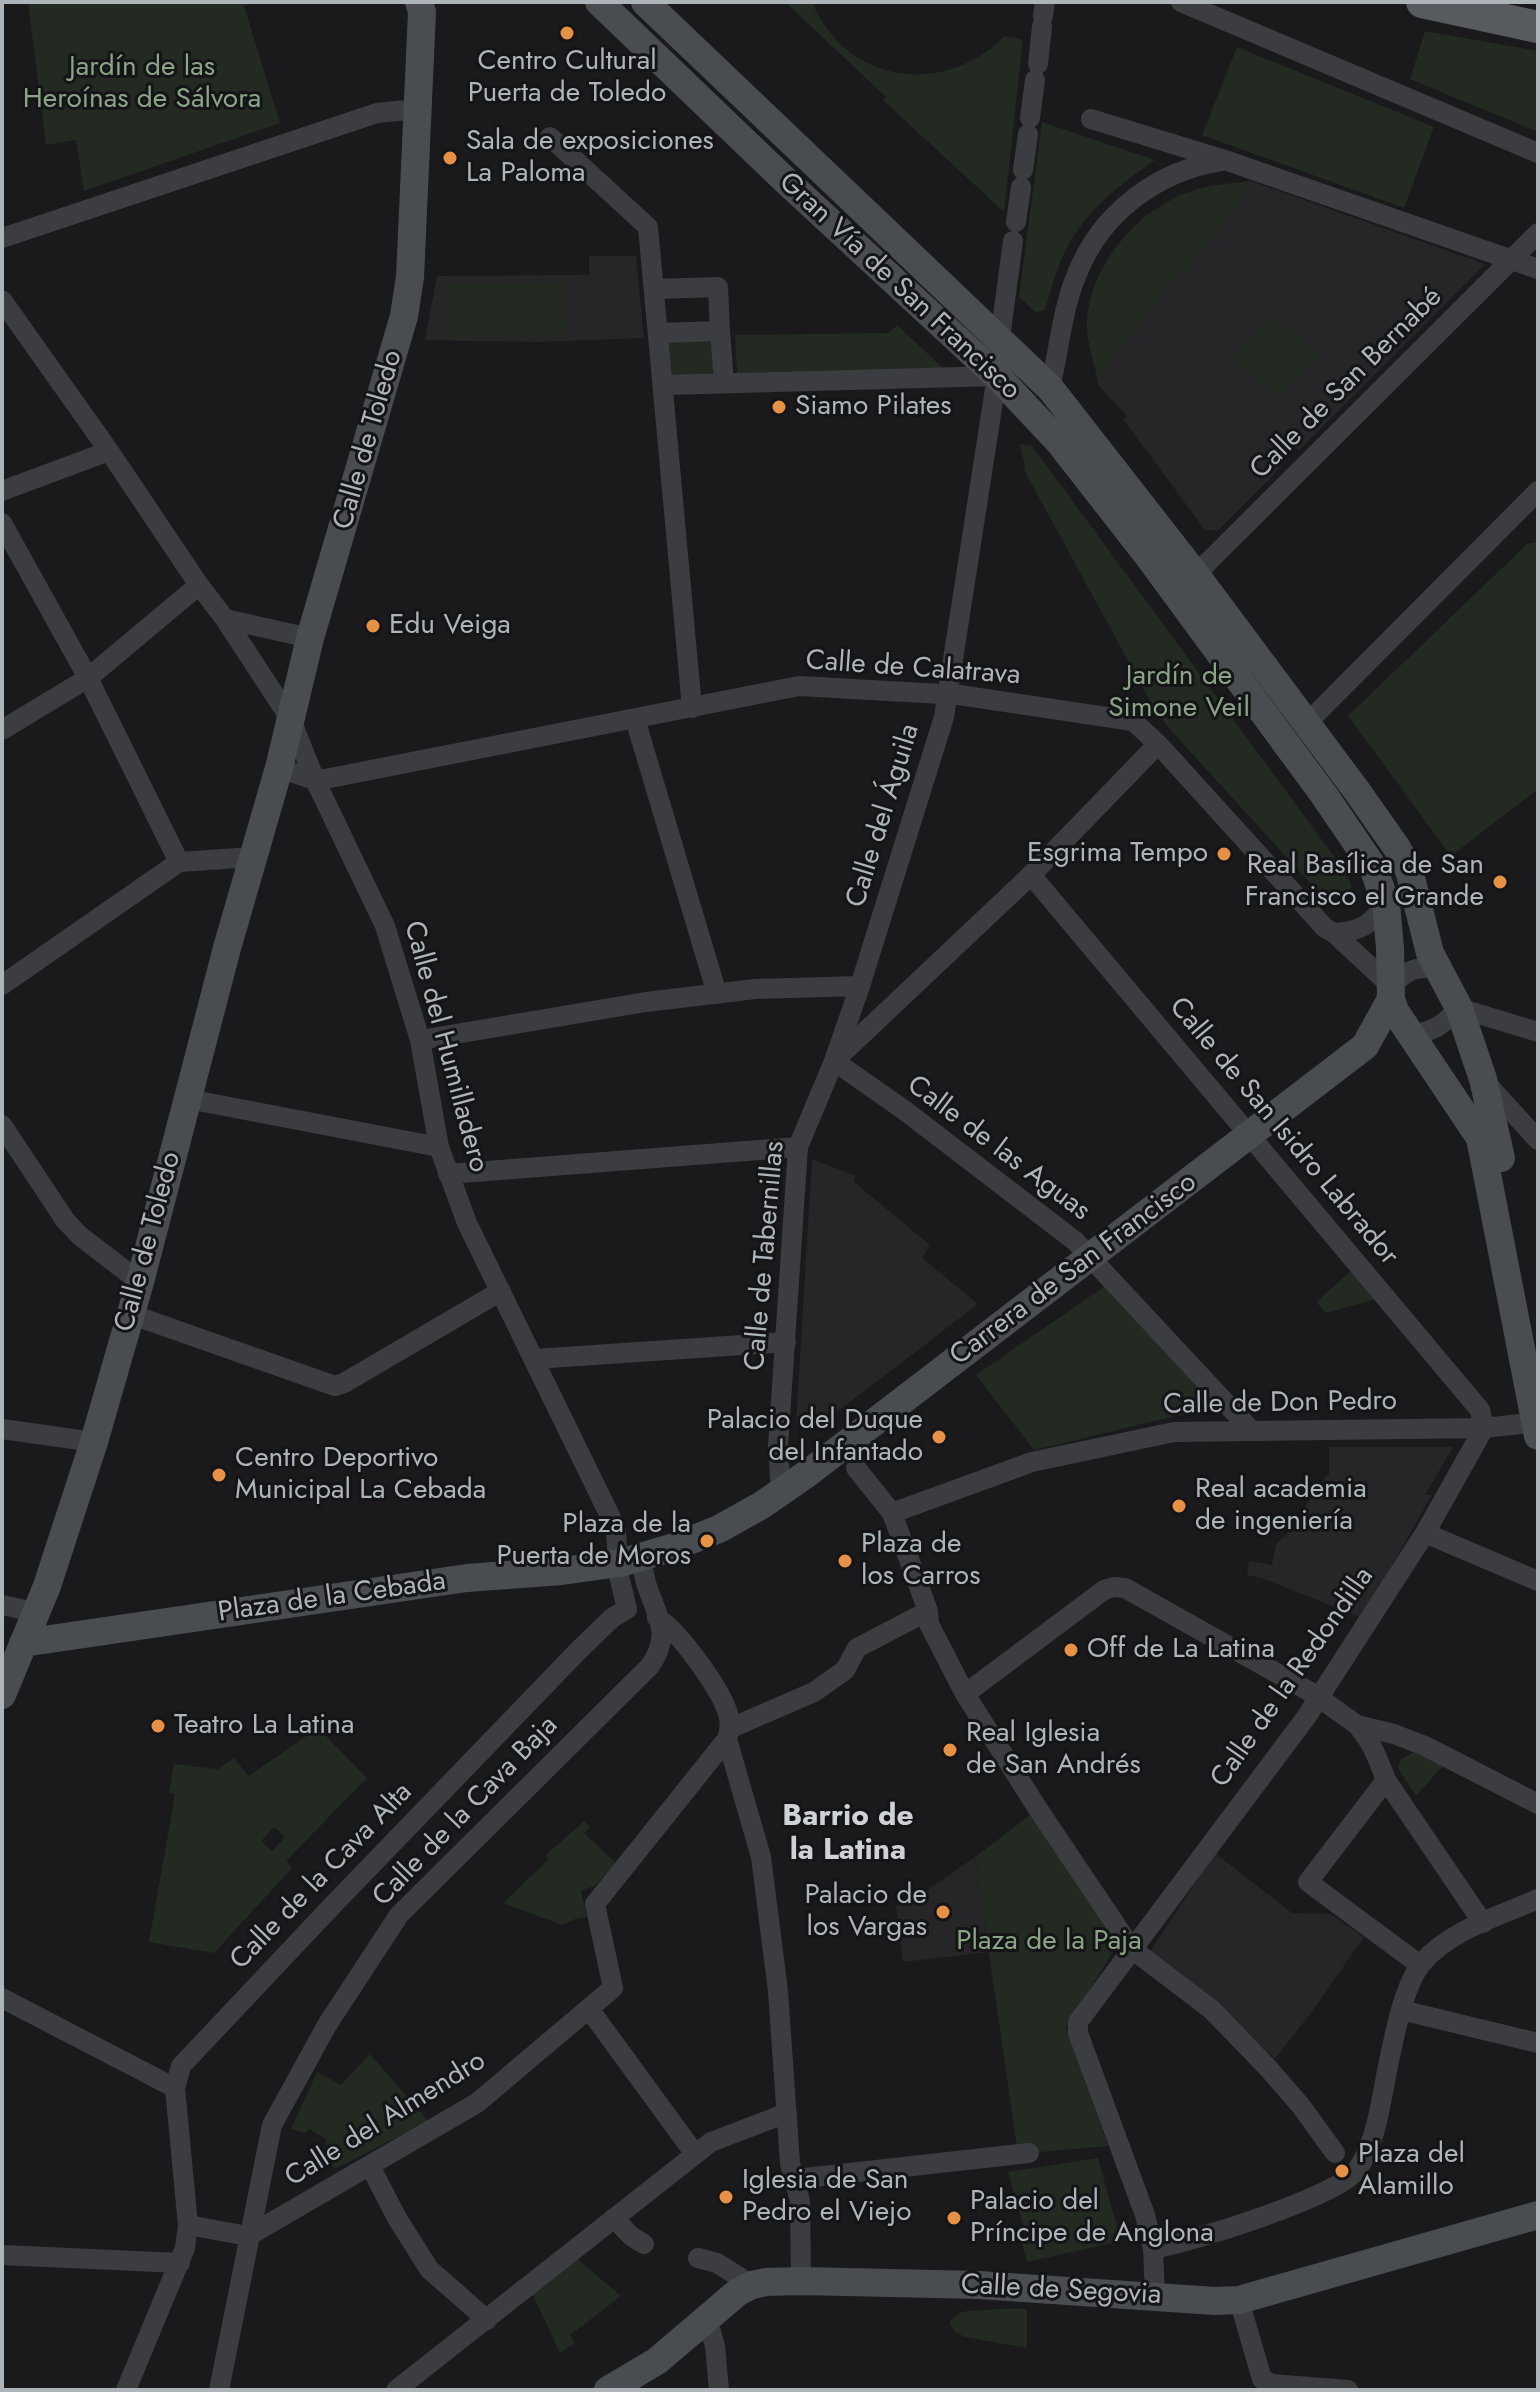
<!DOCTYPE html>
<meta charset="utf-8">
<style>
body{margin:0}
#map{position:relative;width:1540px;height:2392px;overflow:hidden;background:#1a1a1c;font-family:Jost,sans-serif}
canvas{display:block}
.frame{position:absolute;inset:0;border:4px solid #adb4ba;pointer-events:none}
</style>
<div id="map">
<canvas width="1540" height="2392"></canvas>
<div class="frame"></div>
</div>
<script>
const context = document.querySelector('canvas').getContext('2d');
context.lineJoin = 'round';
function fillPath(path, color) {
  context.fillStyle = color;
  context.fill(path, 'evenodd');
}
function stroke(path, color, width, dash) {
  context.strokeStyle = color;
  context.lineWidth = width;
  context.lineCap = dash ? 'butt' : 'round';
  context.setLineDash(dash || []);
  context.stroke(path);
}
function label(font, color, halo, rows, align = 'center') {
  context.font = font + ' Jost,sans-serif';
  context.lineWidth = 6;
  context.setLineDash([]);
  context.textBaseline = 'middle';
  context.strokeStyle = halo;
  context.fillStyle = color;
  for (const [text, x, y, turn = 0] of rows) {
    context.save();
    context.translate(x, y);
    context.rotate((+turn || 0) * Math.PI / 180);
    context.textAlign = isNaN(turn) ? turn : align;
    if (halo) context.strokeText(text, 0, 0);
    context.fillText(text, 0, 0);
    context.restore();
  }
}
fillPath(new Path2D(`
 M1251,181L1485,264L1299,450L1295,448L1269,480L1218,530H1205L1123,419L1127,416L1098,385L1087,325L1091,304L1099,277L1113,251L1145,216L1180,195L1209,186Z
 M589,256H636L644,338L535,342L425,340L437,276L589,275Z
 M812,1159L856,1176L854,1182L930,1245L922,1258L978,1304L811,1432L796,1424Z
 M1329,1447H1453L1425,1495H1432L1362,1618L1264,1579L1247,1575L1249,1561L1272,1565L1276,1544L1285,1536L1326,1476L1329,1475Z
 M1215,1853L1292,1913L1330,1914L1364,1937L1313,2010L1275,2059L1214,2004L1149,1953Z
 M975,1857L989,1952L903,1962L896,1906L907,1904Z`), '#262629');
fillPath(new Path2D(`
 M28,2H255L244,6L280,123L84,191L76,140L46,145Z
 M785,2H812C847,85 944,97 1005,36L1023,40L1004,212L883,100L886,97Z
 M1425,31L1538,51V132L1410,79Z
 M1237,47L1434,127L1404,208L1202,135Z
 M1042,122L1155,160C1117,187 1081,214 1062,258C1054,275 1051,294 1044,311L1035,312L1019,297Z
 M1251,181L1246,194L1186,272L1181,270L1098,378C1093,361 1087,342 1087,324C1089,269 1131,218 1179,196C1202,185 1227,184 1251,181Z
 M564,282L565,335L450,338L451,283Z
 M1273,316L1321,354L1278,396L1230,359Z
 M897,325L943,368L737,373L735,335L889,333Z
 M706,338L711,342L715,369L707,379L671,380L664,346L670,340Z
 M1020,444L1032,446L1347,874L1352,888C1344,897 1336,900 1324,898L1174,734L1155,710L1024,470L1025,467Z
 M1538,542V789L1451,856L1348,716L1527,544Z
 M1351,1271L1376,1299L1326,1313L1316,1302Z
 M1105,1286L1220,1411L1176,1416L1034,1450L976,1375Z
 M318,1728L367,1778L286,1861L292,1868L214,1953L149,1942L175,1794L169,1792L174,1764L218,1769L234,1758L249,1776ZM274,1827L285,1837L272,1851L261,1841Z
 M1416,1751L1443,1766L1416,1796L1398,1768L1401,1759Z
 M1038,1809L1119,1942L1066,2028L1108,2146L1018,2154L975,1857Z
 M584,1821L590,1827L584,1833L616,1863L596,1885L581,1891L587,1917L575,1919L562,1925L503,1903L549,1859L546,1855Z
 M370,2054L428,2121L335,2169L327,2157L326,2139L309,2129L306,2133L291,2129L317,2072L341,2085Z
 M1098,2158L1121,2241L1027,2262L1021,2240L1027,2238L1008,2172Z
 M577,2259L621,2296L570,2335L575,2343L560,2353L532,2293Z
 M1002,2309H1027V2348L965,2337L955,2332L950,2324L951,2319L960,2313L967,2311Z`), '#222a22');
stroke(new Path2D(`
 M1181,2L1538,153
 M1043,16L1045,2
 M1038,64L1042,26
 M1030,118L1035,80
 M1091,119L1225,160L1538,269
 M550,137L648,227L692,708
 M1023,170L1028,134
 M1016,222L1021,187
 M2,238L377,113L417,109
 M654,289L718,287L720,331
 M2,300L109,451L199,585L225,619L291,720L315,780L385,926L420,1040L439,1147L467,1223L611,1518L616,1533L619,1576L627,1609
 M659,333L720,331L724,383
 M1000,338L1013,241
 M664,385L997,376L944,717L860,986L834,1061L798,1147L778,1446L781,1492
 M1050,388C1059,351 1062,309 1077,274C1101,213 1157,171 1221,161
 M2,491L109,451
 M2,523L88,678L179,862
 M1187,583L1538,233
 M225,619L310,638
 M635,719L717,994
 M1306,724L1538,491
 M2,730L88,678L199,585
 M1158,744L1031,875L834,1061L904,1110L1075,1241L1251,1430
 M279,768L315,780L325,779L799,686L959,695L1133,721L1158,744L1325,928L1334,933L1391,986C1408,970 1413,967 1437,968
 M1031,875L1464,1391L1480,1410L1484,1428
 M1334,933C1362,931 1370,925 1386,904
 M2,985L179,862L253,857
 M1410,1033C1432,1034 1444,1024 1459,1008L1538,1032
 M420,1040L646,1002L755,989L860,986
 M1487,1084L1538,1140
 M188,1099L439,1147
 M2,1125L65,1220L80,1236L140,1282
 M448,1174L798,1147
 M130,1314L335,1386L344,1383L501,1291
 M535,1359L786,1342
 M2,1429L94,1442
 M856,1468L892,1513L928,1611L929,1624L965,1694L1038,1809L1132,1949L1212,2010L1268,2068L1301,2106L1335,2153
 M892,1513L1032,1462L1174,1432L1484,1428L1538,1422
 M1425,1533L1538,1581
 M2,1605L35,1612
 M965,1694L1104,1590L1114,1587L1125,1588L1314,1694L1357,1725L1394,1734L1425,1746L1538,1804
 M1357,1725C1372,1742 1378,1759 1386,1780L1483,1923
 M731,1728L814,1692L845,1670L857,1648L928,1611
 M727,1739L761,1857L778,1991L790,2163L800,2201L801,2281
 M1386,1780L1308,1882L1420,1965
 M2,1998L175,2088
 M589,2009L695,2154
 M1401,2010L1538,2043
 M370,2166L397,2218L429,2269L487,2320
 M796,2179L1029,2153
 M614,2218L631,2236L644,2244
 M188,2225L248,2236L477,2103L613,1988L595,1904L727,1739C730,1730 731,1723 728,1714C722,1691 678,1629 657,1618
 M1153,2249C1191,2242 1334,2198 1356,2171C1377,2145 1382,2093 1389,2061C1395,2033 1404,1985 1422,1963C1450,1930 1499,1916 1538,1899
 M2,2255L180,2263
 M698,2258L717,2263L752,2285
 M1155,2295L1153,2249L1145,2215L1078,2033V2022L1307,1716L1425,1533L1484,1428
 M1239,2300L1262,2379L1272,2384L1348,2390
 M707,2318L715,2346L719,2390
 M126,2390L185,2248L188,2225L175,2088L181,2066L331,1907L577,1652L612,1618L627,1609
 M219,2390L272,2125L327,2025L399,1915L650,1666C671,1635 659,1620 648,1589C644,1579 643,1568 641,1558
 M396,2390L711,2142L787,2113`), '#3b3d41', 20);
stroke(new Path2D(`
 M599,2L787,182L997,376L1059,442L1148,556L1324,795L1373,867L1386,904L1390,948L1391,999L1395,1011L1480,1138L1538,1436
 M645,2L1050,388L1196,575L1357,791L1397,848L1409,870L1430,953L1459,1008L1483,1079L1501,1158
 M23,1643L467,1578L562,1571L620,1563L671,1548L719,1529L762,1505L808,1473L1365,1046L1391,999
 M2,1695L47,1586L94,1442L140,1282L227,948L279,768L310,638L404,316L410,277L422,12L419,2
 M608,2390L657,2361L738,2292L752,2285L766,2282L801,2281L979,2285L1215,2301L1239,2300L1538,2215`), '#494c51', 28);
stroke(new Path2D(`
 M1422,2L1538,27`), '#575b5f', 32);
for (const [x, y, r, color] of [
 [567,33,8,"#e79147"],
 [450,158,8,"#e79147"],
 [779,407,8,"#e79147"],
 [373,626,8,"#e79147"],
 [1224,854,8,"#e79147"],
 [1500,882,8,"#e79147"],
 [939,1437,8,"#e79147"],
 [219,1475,8,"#e79147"],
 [1179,1506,8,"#e79147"],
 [707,1541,8,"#e79147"],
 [845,1561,8,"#e79147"],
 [1071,1650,8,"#e79147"],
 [158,1726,8,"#e79147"],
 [950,1750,8,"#e79147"],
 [943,1912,8,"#e79147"],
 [1342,2171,8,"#e79147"],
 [726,2197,8,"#e79147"],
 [954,2218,8,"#e79147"]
]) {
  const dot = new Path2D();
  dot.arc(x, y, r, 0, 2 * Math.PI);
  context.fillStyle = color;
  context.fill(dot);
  stroke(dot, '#151517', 3);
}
label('28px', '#adb4ba', '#151517', [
 ["Centro Cultural",567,62,"center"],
 ["Puerta de Toledo",567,94,"center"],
 ["Sala de exposiciones",466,142],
 ["La Paloma",466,174],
 ["Siamo Pilates",795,407],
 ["Edu Veiga",389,626],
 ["Esgrima Tempo",1208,854,"right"],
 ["Real Basílica de San",1484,866,"right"],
 ["Francisco el Grande",1484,898,"right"],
 ["Palacio del Duque",923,1421,"right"],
 ["del Infantado",923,1453,"right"],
 ["Centro Deportivo",235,1459],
 ["Municipal La Cebada",235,1491],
 ["Real academia",1195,1490],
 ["de ingeniería",1195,1522],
 ["Plaza de la",691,1525,"right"],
 ["Puerta de Moros",691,1557,"right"],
 ["Plaza de",861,1545],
 ["los Carros",861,1577],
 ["Off de La Latina",1087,1650],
 ["Teatro La Latina",174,1726],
 ["Real Iglesia",966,1734],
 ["de San Andrés",966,1766],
 ["Palacio de",927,1896,"right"],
 ["los Vargas",927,1928,"right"],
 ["Plaza del",1358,2155],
 ["Alamillo",1358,2187],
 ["Iglesia de San",742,2181],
 ["Pedro el Viejo",742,2213],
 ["Palacio del",970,2202],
 ["Príncipe de Anglona",970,2234]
], 'left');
label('28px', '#8aa486', '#151517', [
 ["Jardín de las",142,68],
 ["Heroínas de Sálvora",142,100],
 ["Jardín de",1179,677],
 ["Simone Veil",1179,709],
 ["Plaza de la Paja",1049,1942]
]);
label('28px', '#adb4ba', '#151517', [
 ["Gran Vía de San Francisco",899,287,43],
 ["Calle de San Bernabé",1347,384,-45],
 ["Calle de Toledo",369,440,-74],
 ["Calle de Calatrava",913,669,4],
 ["Calle del Águila",884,816,-73],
 ["Calle del Humilladero",445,1047,75],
 ["Calle de San Isidro Labrador",1283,1132,50],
 ["Calle de las Aguas",998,1149,37],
 ["Calle de Toledo",149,1242,-75],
 ["Calle de Tabernillas",766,1256,-85],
 ["Carrera de San Francisco",1074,1270,-37],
 ["Calle de Don Pedro",1280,1404,-1],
 ["Plaza de la Cebada",332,1598,-8],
 ["Calle de la Redondilla",1293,1678,-55],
 ["Calle de la Cava Baja",466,1812,-46],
 ["Calle de la Cava Alta",322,1877,-46],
 ["Calle del Almendro",386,2120,-32],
 ["Calle de Segovia",1061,2291,3]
]);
label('bold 30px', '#ced2d7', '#151517', [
 ["Barrio de",848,1818],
 ["la Latina",848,1852]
]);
</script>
